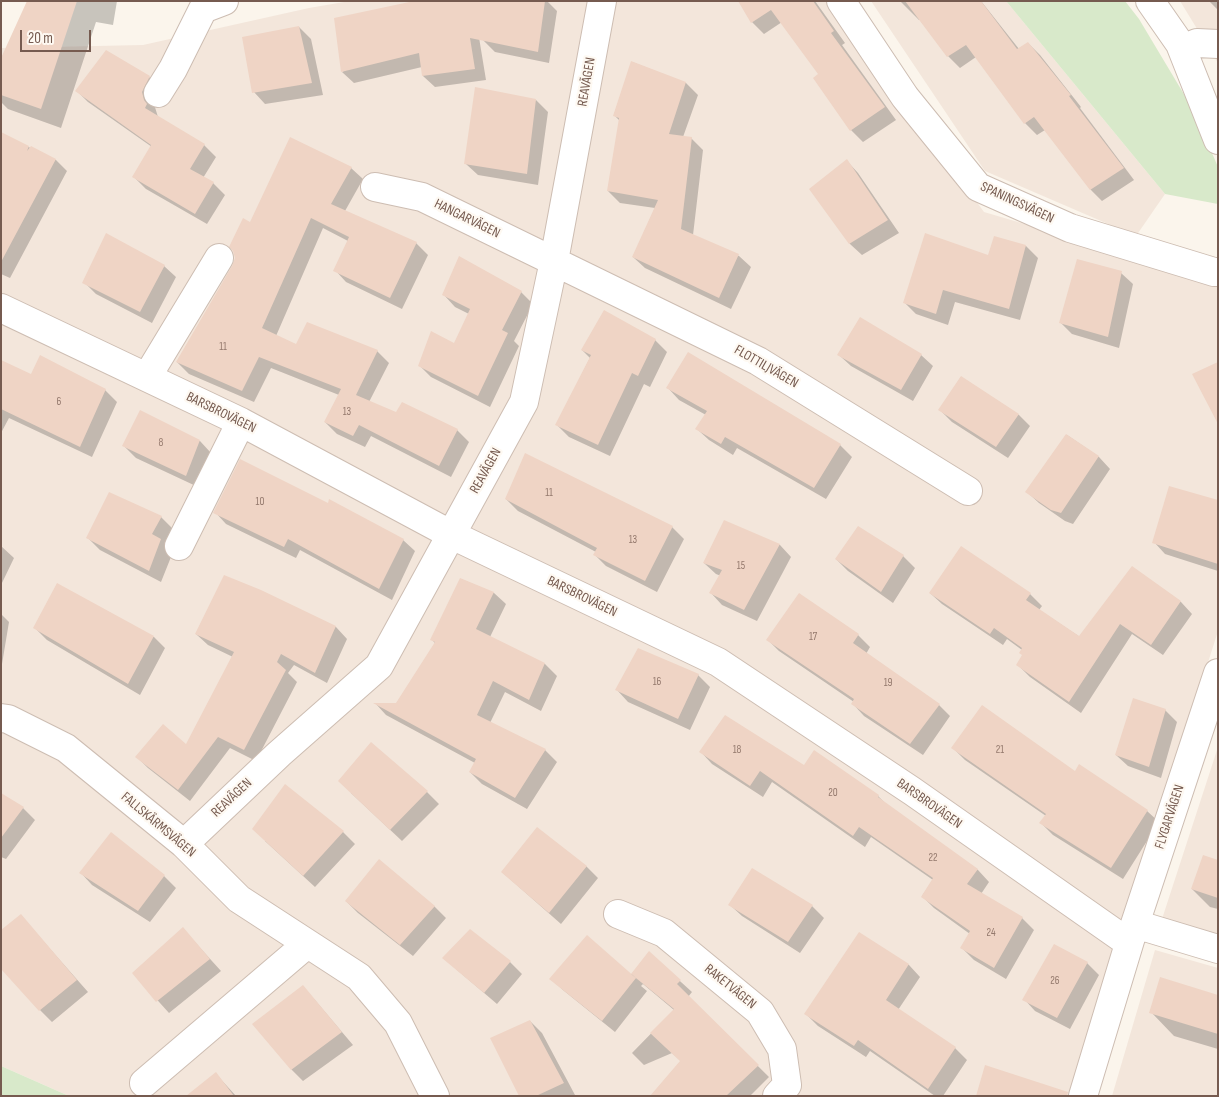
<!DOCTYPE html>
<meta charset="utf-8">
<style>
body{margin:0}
#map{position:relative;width:1219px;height:1097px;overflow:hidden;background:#fbf5ec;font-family:"Sofia Sans Condensed",sans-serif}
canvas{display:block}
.frame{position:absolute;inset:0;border:2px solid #765b50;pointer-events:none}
.scale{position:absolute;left:20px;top:30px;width:71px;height:22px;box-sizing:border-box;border:2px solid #765b50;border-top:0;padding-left:6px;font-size:15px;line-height:18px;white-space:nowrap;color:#765b50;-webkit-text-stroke:4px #fef9f2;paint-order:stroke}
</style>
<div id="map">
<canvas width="1219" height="1097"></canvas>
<div class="frame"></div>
<div class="scale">20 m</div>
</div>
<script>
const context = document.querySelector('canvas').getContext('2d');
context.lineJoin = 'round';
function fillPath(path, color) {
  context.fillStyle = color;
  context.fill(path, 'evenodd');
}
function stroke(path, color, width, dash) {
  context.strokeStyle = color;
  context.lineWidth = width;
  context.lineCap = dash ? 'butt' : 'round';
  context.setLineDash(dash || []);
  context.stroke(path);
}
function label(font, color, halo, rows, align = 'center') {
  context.font = font + ' "Sofia Sans Condensed",sans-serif';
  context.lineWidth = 4.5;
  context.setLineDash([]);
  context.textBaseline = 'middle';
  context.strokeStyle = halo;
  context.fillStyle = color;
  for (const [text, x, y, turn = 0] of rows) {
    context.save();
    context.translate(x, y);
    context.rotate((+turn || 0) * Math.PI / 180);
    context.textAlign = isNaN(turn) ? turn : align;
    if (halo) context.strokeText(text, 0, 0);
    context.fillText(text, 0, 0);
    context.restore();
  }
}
fillPath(new Path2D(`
 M350,1H830L984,212L1218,281V631L1070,1096H69L1,1066V48L143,45L309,8Z
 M871,1H1006L1165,194L1136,236L985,171Z
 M1180,1H1218V63Z
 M1218,747V937L1162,919Z
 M1155,950L1218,968V1096H1112Z`), '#f3e6db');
fillPath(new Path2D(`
 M1006,1H1125L1139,19L1194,111L1218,167V204L1165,194Z
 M1,1066L69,1096H1Z`), '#d8e9ca');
fillPath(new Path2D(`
 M28,1H117L113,25L96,22L61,128L8,109L1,102V61Z
 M473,1L486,80L435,87L423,76L422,67L354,83L342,72Z
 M491,1H547L557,11L549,63L495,52L483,40Z
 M739,1H815L845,43L842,45L896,120L863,142L851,130L820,74L782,22L764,34L752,22Z
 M900,1H981L1019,49L1028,43L1040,55L1081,107L1080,108L1134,180L1102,201L1091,190L1045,130L1037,135L1025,123L976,57L960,68L948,56L920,20H919Z
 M1209,1H1218V10Z
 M299,27L311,39L323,95L265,104L254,92Z
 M632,62L686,83L698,95L683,137L691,138L703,150L693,235L739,256L751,267L731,309L645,268L633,257L655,208L620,203L608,191L620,121L614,115Z
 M149,77L161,89L154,104L158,117L204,145L216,157L203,178L213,183L225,195L207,224L146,189L134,177L152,147L88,102L76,90Z
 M536,100L548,112L538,185L478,175L466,164Z
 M1,134L56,160L67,171L10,278L1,274Z
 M847,161L858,173L899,233L862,255L850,244L811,189Z
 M351,168L363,179L345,211L416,243L428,255L402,309L346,282L335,270L348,241L323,228L276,336L297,345L377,351L389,363L369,402L397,414L457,430L469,442L451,477L371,436L365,447L337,434L325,422L339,395L271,368L254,402L189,374L177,362L234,267L251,224Z
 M1026,246L1038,258L1020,320L955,302L948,325L916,314L904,302L989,256Z
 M164,266L176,277L152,323L96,294L84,282Z
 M1121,273L1133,284L1119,348L1072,334L1060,322Z
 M521,292L533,304L514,341L519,346L490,407L431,377L419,365L455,345L469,314L455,307L444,295Z
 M655,340L667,352L650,387L644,384L610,456L569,437L557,425L590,358L582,350Z
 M839,355H921L933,366L913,401L851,366Z
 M1,361L32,376L105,390L117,402L92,457L9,418L1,433Z
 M961,377L1019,415L1030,426L1008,458L952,422L940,410Z
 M668,388L840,445L852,457L826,499L737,448L733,455L709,440L697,429L706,415L679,400Z
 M1067,435L1099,457L1110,469L1073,524L1065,521L1039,503L1027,492Z
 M200,441L211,453L198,487L136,458L124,446Z
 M506,499L672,527L684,539L657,592L606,566L595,555L596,552L518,511Z
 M1218,501V571L1165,554L1154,542Z
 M328,505L403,540L415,551L392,600L300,550L296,558L226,524L215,512Z
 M161,517L173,529L165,544L173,552L161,582L100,550L88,538Z
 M725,522L780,545L791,557L757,621L722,605L711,593L721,576L716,574L704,563Z
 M1,546L14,558L1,585Z
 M903,556L915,568L893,603L848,571L836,559Z
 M1132,568L1181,602L1192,614L1163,655L1132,634L1081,713L1030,677L1018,665L1023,655L1022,650L1007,639L1003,645L942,604L930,593L1030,594L1042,606L1039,610L1080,637Z
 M461,579L494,593L506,604L490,637L545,664L557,676L541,711L505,692L490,723L545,750L557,762L527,809L482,784L470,772L475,763L386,715L376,704H396L436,644L432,640Z
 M260,591L336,627L347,639L327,683L294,665L288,673L297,682L256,761L230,748L190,801L148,768L137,757L186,746L233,657L208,645L196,634Z
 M1,614L9,622L1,670Z
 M35,628L154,637L165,648L140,695L47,640Z
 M858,635L870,647L866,654L939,705L950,716L923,755L864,716L853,704L854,702L779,651L768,640Z
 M639,650L698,675L710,687L690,730L628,702L617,690Z
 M1165,710L1177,722L1161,778L1128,766L1116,755Z
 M953,748L1075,773L1147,811L1159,822L1123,879L1053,835L1041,823L1046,816L965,760Z
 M701,752L804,766L878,796L889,807L978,870L989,882L981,894L1022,918L1034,930L1006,979L974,960L962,948L970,934L934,908L922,896L933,880L871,837L865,847L772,782L763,797L712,764Z
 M286,786L343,832L355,844L315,887L265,841Z
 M427,792L439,804L402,841L351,793Z
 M1,795L23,808L35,820L6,859L1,857Z
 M111,834L164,876L176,888L150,922L92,885L81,873Z
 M1218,861V909L1210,907L1192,889Z
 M586,866L598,878L561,924L502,872Z
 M346,901L434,906L446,918L413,956L358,913Z
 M730,905L812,906L824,918L800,953L742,916Z
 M21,916L88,992L52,1022L40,1010Z
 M183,929L221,971L169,1013L133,973Z
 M471,931L510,962L522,974L497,1004L456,969Z
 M859,934L909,965L920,977L898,1010L955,1048L967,1060L943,1096H935L870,1051L866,1057L818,1026L806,1014Z
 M649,953L692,992L688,997L769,1077L750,1096H651L681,1061L672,1053L644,1065L632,1053L674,1010L643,984L641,986L647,991L615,1032L563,990L551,979L631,975Z
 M1087,963L1099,975L1070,1029L1035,1011L1024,999Z
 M1218,996V1049L1174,1036L1151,1012Z
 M314,999L353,1045L303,1081L291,1069Z
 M530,1021L542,1033L575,1095L521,1096Z
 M216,1074L236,1096H188Z`), '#0003');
fillPath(new Path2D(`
 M27,1H77L41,109L1,95V58Z
 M414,1H545L538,52L470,38L475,69L422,76L419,53L341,72L334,18Z
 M738,1H813L834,31L831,33L885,107L850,131L813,78L818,74L771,10L751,23Z
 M905,1H981L1017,49L1028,42L1071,95L1069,96L1124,168L1090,190L1034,117L1024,124L966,45L947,57Z
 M299,26L312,83L252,93L242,37Z
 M106,50L150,76L142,92L144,100L147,104L145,108L205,144L190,169L214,182L195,214L132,177L151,145L75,91Z
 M631,61L686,82L669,134L692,137L681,229L739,254L719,298L632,257L658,200L607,191L619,118L613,116Z
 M475,87L536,99L527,174L464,164Z
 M1,132L29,146L27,151L31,146L56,159L1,262Z
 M290,137L352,167L331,204L417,242L390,298L333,271L349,237L311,218L262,328L296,344L307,322L378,350L356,395L396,412L402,402L458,429L439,466L359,425L353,436L324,422L341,389L259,357L242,391L176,362L232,266L235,258L233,251L229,247L243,218L250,222Z
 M847,159L888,220L849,244L809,189Z
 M106,233L165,265L140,312L82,283Z
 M925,233L988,255L994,236L1026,245L1009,309L943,290L936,314L903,303Z
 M459,256L522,291L502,330L508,333L478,396L418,366L431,331L454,343L470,309L442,295Z
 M1077,259L1122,271L1108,337L1059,323Z
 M604,310L656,339L638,376L632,373L598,445L555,425L591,355L581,350Z
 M860,317L922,354L901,390L837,355Z
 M688,352L841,444L814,488L725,437L721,444L695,429L707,411L666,388Z
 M40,355L106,389L80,447L1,409V360L31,374Z
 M1218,362V424L1192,374Z
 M961,376L1019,414L996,447L938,410Z
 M140,410L200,440L186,476L122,446Z
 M1066,434L1099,456L1061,513L1051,510L1025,492Z
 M525,453L673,526L645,581L593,555L597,548L505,499Z
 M240,459L328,503L329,499L404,539L379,589L288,539L284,547L213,513Z
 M1169,486L1218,500V564L1152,543Z
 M109,492L162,516L152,534L161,539L149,571L86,538Z
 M724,520L780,544L744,610L709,593L722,570L703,563Z
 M858,526L904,555L881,592L835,559Z
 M961,546L1031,593L1026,600L1079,636L1132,566L1181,601L1151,645L1120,624L1069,702L1016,665L1022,655L1019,653L1022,648L994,628L990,634L929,593Z
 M224,575L261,590L336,626L315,673L281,654L277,662L286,670L244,750L218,737L178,790L135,757L163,724L186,744L234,652L195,634Z
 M460,578L494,592L476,629L545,663L529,700L493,681L477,715L546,749L515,798L469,772L476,759L373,703H396L435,642L430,640Z
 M57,583L154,636L128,684L33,628Z
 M799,593L859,634L853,643L940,704L910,744L851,704L854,699L766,640Z
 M638,648L699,674L678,719L615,690Z
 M1133,698L1166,709L1149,767L1115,755Z
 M982,705L1075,771L1079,764L1148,810L1111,868L1039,823L1046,814L951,748Z
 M725,715L804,765L814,750L879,795L878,797L978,869L967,884L1023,917L994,968L960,948L970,931L921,897L933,878L859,827L853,836L760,771L750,786L699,752Z
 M371,742L428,791L390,830L338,781Z
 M285,784L344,831L303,876L252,829Z
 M1,793L24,807L1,838Z
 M537,827L587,866L549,913L501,872Z
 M111,832L165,875L138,911L79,873Z
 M1203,855L1218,860V898L1191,889Z
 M379,859L435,906L400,945L345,901Z
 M752,868L813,905L788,942L728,905Z
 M21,914L77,980L39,1011L1,969V930Z
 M183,927L210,959L156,1002L132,973Z
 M470,929L511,961L484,993L442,958Z
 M859,932L909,964L886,1000L956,1047L928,1089L858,1040L854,1046L804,1014Z
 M587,935L636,978L602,1021L549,979Z
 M1054,944L1088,962L1057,1018L1022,1000Z
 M649,951L681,980L677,984L759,1065L726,1096H650L680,1061L650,1033L674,1009L631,974Z
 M1160,977L1218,995V1034L1149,1013Z
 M303,985L342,1032L291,1070L252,1024Z
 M530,1020L564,1083L536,1096H519L490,1038Z
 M985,1065L1068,1092L1067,1096H976Z
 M216,1072L234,1096H186Z`), '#efd4c5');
const minor = new Path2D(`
 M841,1L905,97L978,187L1070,228L1214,272H1218
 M1150,1L1180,44L1218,140
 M1182,49L1197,43L1218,44
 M158,93L173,69L203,9L224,1
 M375,187L422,197L758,361L968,491
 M1,308L241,422L452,535L718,662L912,791L1129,943
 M147,377L219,258
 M179,546L241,422
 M1,718L8,719L66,748L184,844L239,899L359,977L398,1023L435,1096
 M184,844L279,754L379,666L524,402L554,261L602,1
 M618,914L664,933L760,1012L782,1049L787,1085L777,1096
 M1135,924L1218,949
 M144,1083L307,944
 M1083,1096L1135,924L1218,673`);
stroke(minor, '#cdbdb2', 30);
stroke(minor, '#fff', 28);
label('11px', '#94796d', null, [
 ["11",223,347],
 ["6",59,402],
 ["13",347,412],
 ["8",161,443],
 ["11",549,493],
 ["10",260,502],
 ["13",633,540],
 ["15",741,566],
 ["17",813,637],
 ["16",657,682],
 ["19",888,683],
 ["18",737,750],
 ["21",1000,750],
 ["20",833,793],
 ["22",933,858],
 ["24",991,933],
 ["26",1055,981]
]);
label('14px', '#765b50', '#fef9f2', [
 ["REAVÄGEN",587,82,-80],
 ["SPANINGSVÄGEN",1017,203,25],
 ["HANGARVÄGEN",467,219,26],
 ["FLOTTILJVÄGEN",766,367,30],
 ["BARSBROVÄGEN",221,413,26],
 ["REAVÄGEN",486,471,-61],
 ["BARSBROVÄGEN",582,597,26],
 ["REAVÄGEN",232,798,-43],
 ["BARSBROVÄGEN",929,804,35],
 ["FLYGARVÄGEN",1170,817,-72],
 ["FALLSKÄRMSVÄGEN",158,825,40],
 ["RAKETVÄGEN",730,987,39]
]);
</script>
